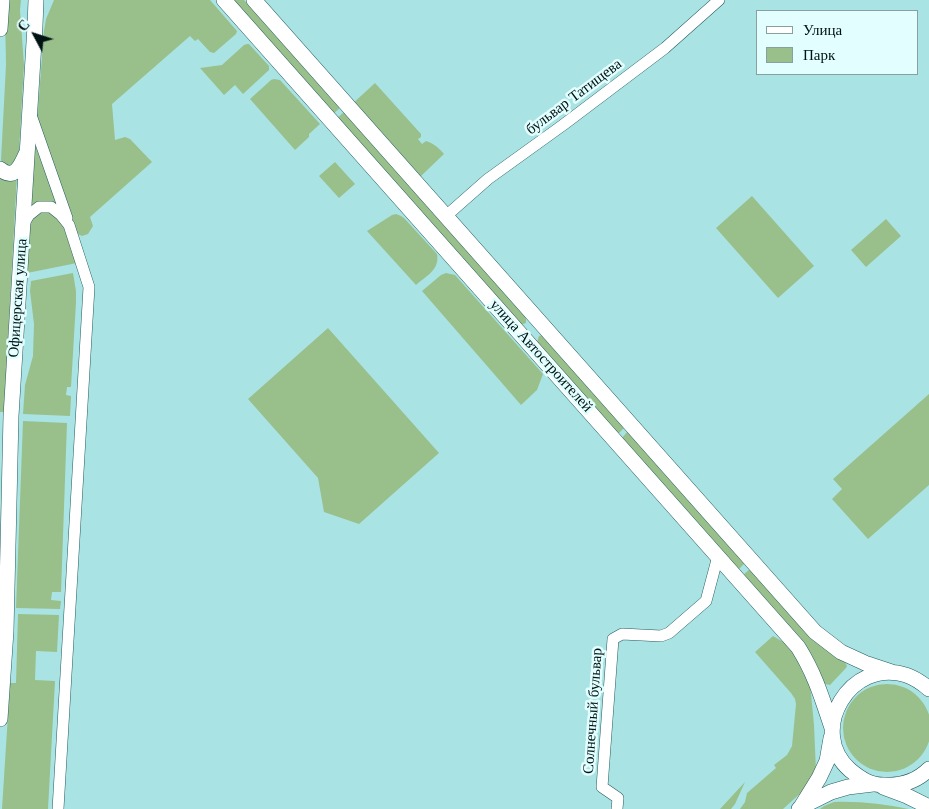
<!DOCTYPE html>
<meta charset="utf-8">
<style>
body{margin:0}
#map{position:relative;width:929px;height:809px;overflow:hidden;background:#aae3e4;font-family:"Libre Baskerville",serif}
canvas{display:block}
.legend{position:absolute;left:756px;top:10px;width:162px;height:65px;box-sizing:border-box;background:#e2fefe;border:1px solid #88a0a0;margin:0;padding:6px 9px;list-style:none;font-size:15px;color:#001212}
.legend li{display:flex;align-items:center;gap:10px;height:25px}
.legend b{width:25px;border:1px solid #88a0a0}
.north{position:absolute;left:10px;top:10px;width:50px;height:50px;-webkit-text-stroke:4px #e2fefe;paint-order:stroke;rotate:310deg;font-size:14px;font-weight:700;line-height:20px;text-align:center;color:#001212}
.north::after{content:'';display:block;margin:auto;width:18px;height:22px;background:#001212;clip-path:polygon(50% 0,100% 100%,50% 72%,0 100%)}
</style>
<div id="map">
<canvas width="929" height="809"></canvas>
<ul class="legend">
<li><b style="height:6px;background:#fff"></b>Улица</li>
<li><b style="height:14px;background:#99c08a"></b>Парк</li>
</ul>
<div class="north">С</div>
</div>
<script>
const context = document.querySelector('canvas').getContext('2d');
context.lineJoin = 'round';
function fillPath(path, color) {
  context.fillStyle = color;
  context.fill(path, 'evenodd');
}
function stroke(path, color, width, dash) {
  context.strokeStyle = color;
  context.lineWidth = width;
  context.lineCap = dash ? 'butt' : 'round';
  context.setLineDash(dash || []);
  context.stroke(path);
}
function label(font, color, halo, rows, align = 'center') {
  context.font = font + ' "Libre Baskerville",serif';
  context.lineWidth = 5;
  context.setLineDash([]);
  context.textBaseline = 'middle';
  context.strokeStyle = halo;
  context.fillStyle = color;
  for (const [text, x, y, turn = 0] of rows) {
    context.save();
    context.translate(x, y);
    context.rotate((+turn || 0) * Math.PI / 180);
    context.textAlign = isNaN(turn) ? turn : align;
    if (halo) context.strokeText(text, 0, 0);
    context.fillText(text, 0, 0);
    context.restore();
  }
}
fillPath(new Path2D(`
 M6,0H21L20,10L24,65L19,152L13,167L3,165L1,160L6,65L5,15Z
 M54,0H210L237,31L236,34L214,53L210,52L198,39L195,41L190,36L112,104L115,140L125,137L130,139L152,162L90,217L93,226L88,234L82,236L76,233L37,122L44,31L46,19Z
 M232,0H244L340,108L333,114Z
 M247,44H249L269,66V70L243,94L235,85L224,95L200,68L222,65L244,45Z
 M274,79L280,80L320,124L309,134V137L295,150L250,99L271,80Z
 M375,83L421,134V137L418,139L422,144L426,141C433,143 439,148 444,154L421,176L418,177L350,106Z
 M344,112L525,316L526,319V323L520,325L336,119Z
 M33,140L58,206L29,209Z
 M335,162L355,184L339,198L319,176Z
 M0,174L17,175L4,412H0Z
 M752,196L814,266L778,298L716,228Z
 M45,212H50L62,221L77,263L27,273C28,262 27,232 30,224C33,217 38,213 45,212Z
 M396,214L401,216L404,218L437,254C440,270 426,276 416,285L367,231L392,215Z
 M886,219L901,236L866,267L851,250Z
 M73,273L76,291V302L71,387H67L66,395L71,396L70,416L23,414L25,385L33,356L34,324L30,291L31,281Z
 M446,273L455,275L543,374L537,390L521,405L422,291L441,275Z
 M328,328L439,453L359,524L324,512L318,478L248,399Z
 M543,335L625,427L618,434L537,342L539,336Z
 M929,394V485L868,539L832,499L842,489L833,479Z
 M23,421L67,423L61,592H52L51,600L61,601L60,609L16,608Z
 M628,431L745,563L737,571L621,439Z
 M751,568L845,662L847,666L846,668L830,685L825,684L822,681L742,576Z
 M18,614L59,615L57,652L36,651L35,680L55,681L48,809H2L10,683H16Z
 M773,636L790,646L810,683L814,725L816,771L804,790L783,809H740L745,802L747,793L776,768L774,765L787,755L792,746L796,704L795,699L791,693L755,652Z
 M843 728a44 44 0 1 1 88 0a44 44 0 1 1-88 0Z
 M745,782L735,804L731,809H720Z
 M834,802C859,801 884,804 909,809H820L824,806Z`), '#99c08a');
const street = new Path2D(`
 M31,115L67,218
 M446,216L488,179L563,125L665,48L719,0
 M23,225L29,215L39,207H51L61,215L69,225L89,287L58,809
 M617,809L618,798L602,787L613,639L622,634L661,636L669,633L706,601L718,556`);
const secondary = new Path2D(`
 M224,0L798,647C815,674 822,698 832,728
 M254,0L815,632L841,652L865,663L892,672
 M0,29L2,0
 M0,169C15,181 21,165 26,154
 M929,689C922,683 915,678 906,675C851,657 806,731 850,770C861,779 870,785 884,785C901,786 917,781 929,769
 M0,719L6,631L11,416L35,26L36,0
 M883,787L907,796L929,807
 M803,806L831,792L848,787L873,784
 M799,809L801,807L819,778L827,761L831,738`);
stroke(street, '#235b5d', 12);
stroke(secondary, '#235b5d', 16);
stroke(street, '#fff', 11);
stroke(secondary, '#fff', 15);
label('15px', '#001212', '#e2fefe', [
 ["бульвар Татищева",574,97,-37],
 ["Офицерская улица",18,298,-86],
 ["улица Автостроителей",541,356,48],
 ["Солнечный бульвар",593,711,-86]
]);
</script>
